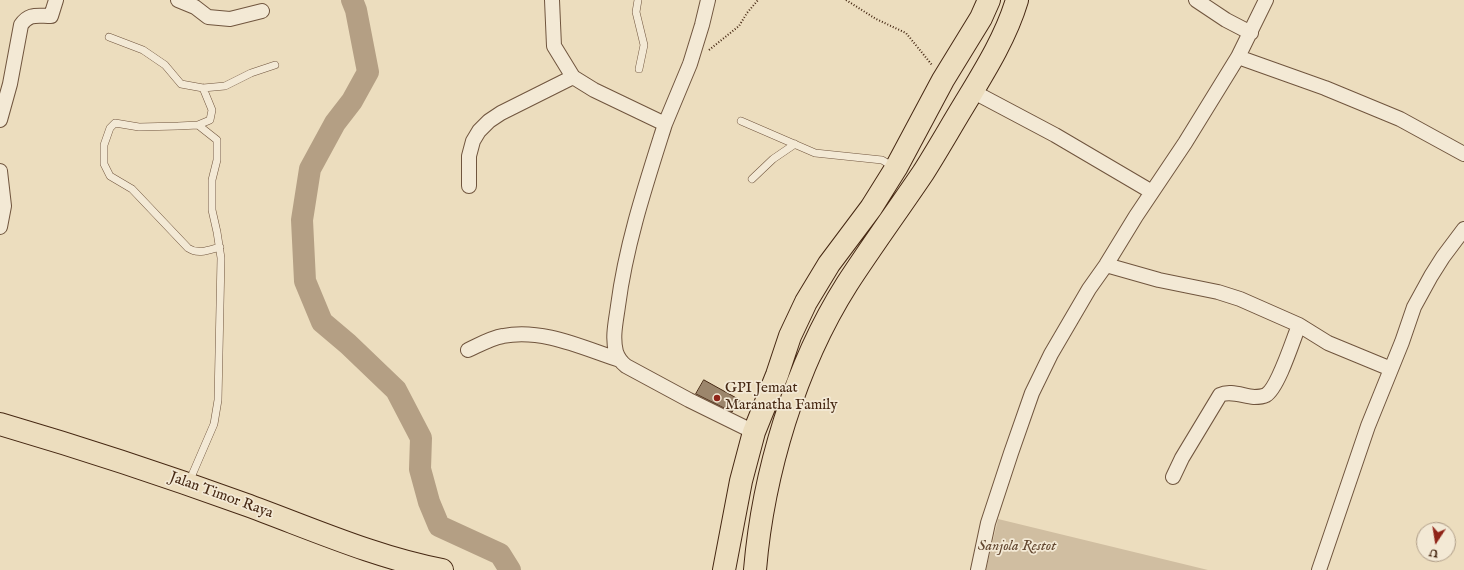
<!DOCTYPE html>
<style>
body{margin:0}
#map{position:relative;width:1464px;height:570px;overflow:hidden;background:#ecddbe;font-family:"IM FELL English",serif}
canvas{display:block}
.north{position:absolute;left:1416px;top:522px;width:40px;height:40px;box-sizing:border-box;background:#f3e9d5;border:1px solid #ae9c87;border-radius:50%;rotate:192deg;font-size:11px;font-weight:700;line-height:16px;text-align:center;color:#462813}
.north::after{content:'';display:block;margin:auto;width:14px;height:18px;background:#8f2418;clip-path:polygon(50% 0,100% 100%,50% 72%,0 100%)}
</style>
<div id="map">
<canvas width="1464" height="570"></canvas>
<div class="north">U</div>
</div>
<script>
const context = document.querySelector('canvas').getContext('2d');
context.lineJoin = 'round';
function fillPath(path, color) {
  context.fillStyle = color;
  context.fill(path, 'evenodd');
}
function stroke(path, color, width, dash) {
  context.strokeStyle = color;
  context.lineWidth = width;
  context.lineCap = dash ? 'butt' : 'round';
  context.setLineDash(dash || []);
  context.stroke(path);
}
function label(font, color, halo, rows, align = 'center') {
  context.font = font + ' "IM FELL English",serif';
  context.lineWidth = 3.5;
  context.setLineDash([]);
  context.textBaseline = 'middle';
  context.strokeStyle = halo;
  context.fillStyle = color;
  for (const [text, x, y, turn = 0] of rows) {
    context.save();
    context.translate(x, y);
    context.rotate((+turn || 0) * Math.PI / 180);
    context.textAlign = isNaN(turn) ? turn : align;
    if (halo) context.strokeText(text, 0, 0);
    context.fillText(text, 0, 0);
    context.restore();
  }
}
fillPath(new Path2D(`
 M998,519L1208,570H986Z`), '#d0bea1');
stroke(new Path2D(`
 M352,0L356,10L368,72L352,101L335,123L310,169L302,220L305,281L322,322L348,344L396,390L421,438L420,469L429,502L439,526L500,554L510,570`), '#b49f84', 22);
const building = new Path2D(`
 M704,380L740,400L732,412L696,394Z`);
fillPath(building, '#9c866c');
stroke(building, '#462813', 1);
const lane = new Path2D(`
 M638,0L636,12L644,45L639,69
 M109,37L143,50L165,65L181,84L203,88L225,86L251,73L275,65
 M203,88L212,110L210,120L198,125L178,126L139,127L115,123L110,128L104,145V164L110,176L132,189L188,248C198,255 209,250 220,247
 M741,121L815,153L882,160L894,167
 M752,179L773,159L795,144
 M189,482L214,424L218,400L221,258L217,232L212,210V180L217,160V140L198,125`);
const street = new Path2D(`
 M178,0L195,7L208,17L230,19L262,11
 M552,0L554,46L573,77L594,90L665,124L690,64L702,25L708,0
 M1196,0L1226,20L1251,33
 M1238,57L1325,88L1400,119L1464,154
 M972,91L1055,135L1152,192
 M0,120L10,84L21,25C29,13 37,16 51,16L56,0
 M665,124C646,184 626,244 618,306C616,321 612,337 616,352C618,358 621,362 626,366L689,400L754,432
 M0,171L4,206L0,227
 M469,186V156L473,141L479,131L489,121L501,113L573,77
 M1106,265L1159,280L1218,292L1240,299L1299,325L1328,343L1391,369
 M468,350C479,345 491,338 503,336C542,328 583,348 620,360
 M1173,477L1182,458L1220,395C1230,390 1243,396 1254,397C1258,397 1262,397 1266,395C1278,388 1293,340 1299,325
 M978,570L988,523L1011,453L1032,393L1051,354L1089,289L1106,265L1136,216L1185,143L1238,57L1266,0
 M1319,570L1368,426L1402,342L1414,307L1431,276L1443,257L1464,229`);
const highway = new Path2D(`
 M0,424C82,448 164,475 244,504C310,528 374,557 442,570
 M724,570L741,481L754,432L777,375L790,336L806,302L829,264L871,208L896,168L943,80L981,18L989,0
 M755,570C763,474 795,366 847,284C871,247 898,210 923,173C937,151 950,128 964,105C984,72 1006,37 1017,0`);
stroke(lane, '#70553e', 8);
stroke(street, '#70553e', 16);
stroke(highway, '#462813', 24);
stroke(new Path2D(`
 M846,0L876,19L906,33L932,65
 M709,50L739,26L747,13L758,0`), '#462813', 2, [1, 2]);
stroke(lane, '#f3e9d5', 7);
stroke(street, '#f3e9d5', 14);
stroke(highway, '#ecddbe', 22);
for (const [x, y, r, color] of [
 [717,398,4,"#8f2418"]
]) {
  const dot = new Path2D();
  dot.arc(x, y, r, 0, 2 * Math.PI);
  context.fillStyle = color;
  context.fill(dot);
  stroke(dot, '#f3e9d5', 1.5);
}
label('15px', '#462813', '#f3e9d5', [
 ["GPI Jemaat",725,389],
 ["Maranatha Family",725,406]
], 'left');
label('15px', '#462813', '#f3e9d5', [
 ["Jalan Timor Raya",221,496,20]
]);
label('italic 15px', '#62462f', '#f3e9d5', [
 ["Sanjola Restot",1017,547]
]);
</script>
